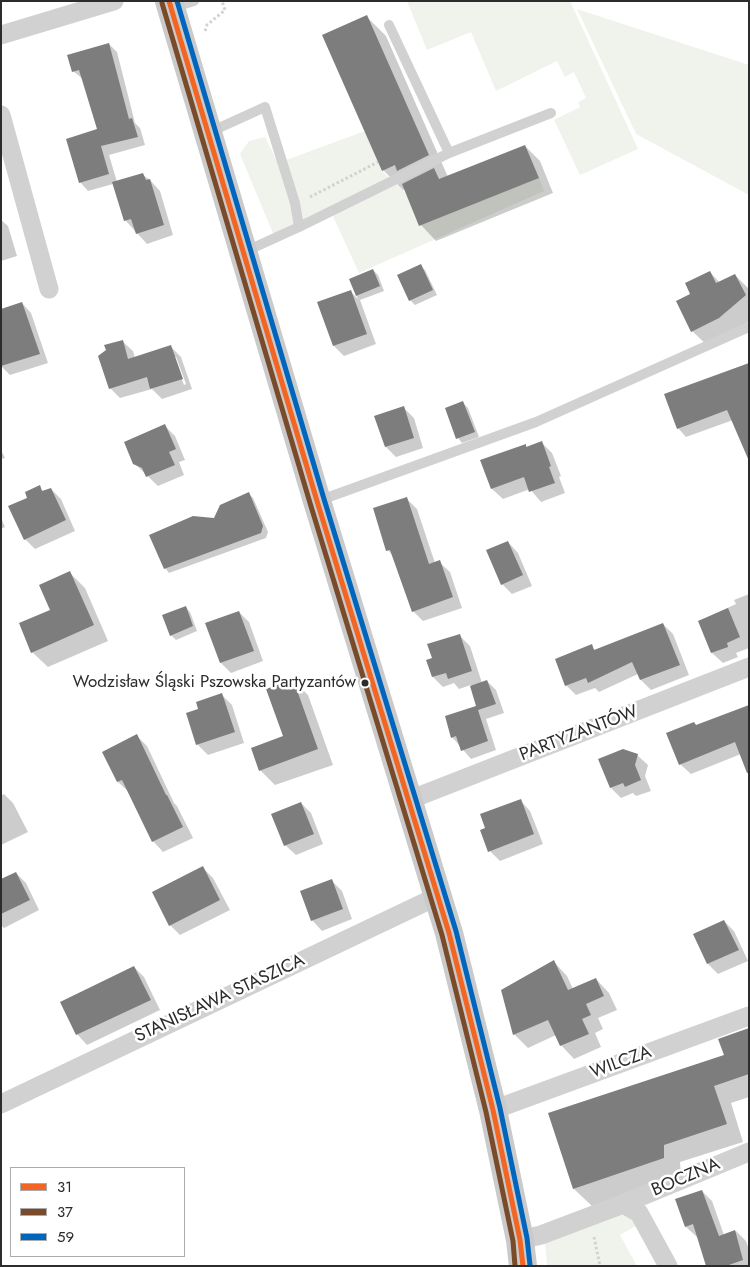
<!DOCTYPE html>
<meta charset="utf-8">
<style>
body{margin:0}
#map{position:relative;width:750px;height:1267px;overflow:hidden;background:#fff;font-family:Jost,sans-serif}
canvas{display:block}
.frame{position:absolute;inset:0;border:2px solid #2c2c2c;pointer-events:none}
.legend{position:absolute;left:10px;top:1167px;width:175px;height:90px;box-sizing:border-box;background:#fff;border:1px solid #ababab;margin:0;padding:6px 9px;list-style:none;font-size:15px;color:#2c2c2c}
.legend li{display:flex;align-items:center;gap:10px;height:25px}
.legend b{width:25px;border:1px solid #ababab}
</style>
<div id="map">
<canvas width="750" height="1267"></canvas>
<div class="frame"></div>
<ul class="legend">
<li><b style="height:6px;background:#f26522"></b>31</li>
<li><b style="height:6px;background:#7a4b2a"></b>37</li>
<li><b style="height:6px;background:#0065bd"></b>59</li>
</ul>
</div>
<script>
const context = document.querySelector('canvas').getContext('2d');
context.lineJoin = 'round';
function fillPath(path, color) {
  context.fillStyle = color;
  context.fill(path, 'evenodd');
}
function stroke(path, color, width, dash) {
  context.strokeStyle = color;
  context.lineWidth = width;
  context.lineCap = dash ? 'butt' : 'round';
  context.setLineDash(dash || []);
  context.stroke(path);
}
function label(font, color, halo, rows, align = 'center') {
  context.font = font + ' Jost,sans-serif';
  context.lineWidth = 5;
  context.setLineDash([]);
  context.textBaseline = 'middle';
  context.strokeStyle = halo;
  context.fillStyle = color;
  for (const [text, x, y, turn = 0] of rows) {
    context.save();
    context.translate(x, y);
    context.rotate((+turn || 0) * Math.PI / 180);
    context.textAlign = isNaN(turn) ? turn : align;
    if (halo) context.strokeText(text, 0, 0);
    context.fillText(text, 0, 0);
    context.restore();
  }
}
fillPath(new Path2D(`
 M407,1H570L638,149L580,175L554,120L580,107L578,102L586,98L574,72L565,77L557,61L496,91L471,32L427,50Z
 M577,9L749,65V195L636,134Z
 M365,131L382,171L406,193L420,226L539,178L544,191L359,273L331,212L275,238L240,154L249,141L265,137L278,163Z
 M621,1211L639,1224L620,1235L637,1266H547L545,1242Z`), '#f0f3eb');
fillPath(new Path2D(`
 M367,17L386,36L448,177L525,146L540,161L553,193L436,241L421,225L406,189L403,190L383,170Z
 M109,44L117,52L135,123L140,128L145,145L109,155L117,182L143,175L150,180L160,191L173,235L147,244L125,220L113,184L88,191L80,182L98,130L83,79L73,71Z
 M1,220L8,226L17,256L1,261Z
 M420,265L425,270L437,295L415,305L410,300Z
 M373,270L378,275L384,291L360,300L376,344L344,356L334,346L318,303L350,291L358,299L350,280Z
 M710,272L720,283L735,275L749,289V321L734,333L708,346L692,331V294Z
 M22,303L31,313L48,363L10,375L1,366Z
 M122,341L133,351L135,358L170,346L181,357L192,389L162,399L152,389L120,398L110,388ZM174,357H176L186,384L184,385Z
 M749,368L733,420L686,437L678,428Z
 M463,403L468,408L479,437L462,443L458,438Z
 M404,408L414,418L423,448L396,457L386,447Z
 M165,426L175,436L185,460L179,462L184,475L158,486L134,463Z
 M542,443L552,453L561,476L559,477L565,493L541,502L530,489L503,499L492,489L482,461L526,446L528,448Z
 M1,450L5,458L1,459Z
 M39,487L44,492L51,489L61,499L75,531L35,549L25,539L28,499Z
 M248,493L253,498L268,532L266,538L169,573L165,568L215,520Z
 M407,499L417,509L435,563L439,562L450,572L462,608L423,621L413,611L394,557L388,550Z
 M1,518L5,527L1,529Z
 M508,542L518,553L532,586L512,594L502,584Z
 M70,573L85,588L108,641L48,667L32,652Z
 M749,594V648L736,653L738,657L723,663L712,653L699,621L736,604L734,600Z
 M186,608L190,612L197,631L176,640L171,635Z
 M239,612L249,622L263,661L231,673L221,663Z
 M663,624L673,634L689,675L651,690L641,680L638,674L599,692L595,688L576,695L566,685L591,646L596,651Z
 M459,635L470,646L482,683L487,681L496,690L504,713L486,719L496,750L471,759L452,737L478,706L471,685L459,689L454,683L443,687L433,677L434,659Z
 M293,680L308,695L333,765L275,785L260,770L284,737Z
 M222,695L232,705L244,743L208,755L197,744L199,710Z
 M749,706L741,754L691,774L680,764L697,726Z
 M137,736L147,746L174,803L177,806L193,838L163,852L153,841L129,792L118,782L104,752Z
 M637,755L648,765L645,776L651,791L636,796L633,793L621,798L611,788Z
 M4,794L13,803L28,832L1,845V796Z
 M520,800L530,811L543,844L500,861L490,851Z
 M301,803L311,813L323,844L296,855L285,845Z
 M203,868L213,878L230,910L180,935L170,925Z
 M16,873L26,883L39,910L4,928L1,925V880Z
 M332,881L342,891L352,919L322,931L312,920Z
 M724,921L734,931L748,961L718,974L708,964L694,935Z
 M554,962L567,976L573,989L596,979L609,993L617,1010L598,1018L603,1029L595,1033L601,1047L574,1059L561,1045L556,1035L528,1048L514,1034Z
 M134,967L144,977L160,1010L87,1045L77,1034Z
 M749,1029V1097L731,1103L743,1142L680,1162L681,1175L592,1206L574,1189L550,1114L726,1056Z
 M702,1191L712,1201L724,1235L736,1231L746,1241L749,1250V1266H707L698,1236L697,1237L686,1227L677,1200Z`), '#0003');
fillPath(new Path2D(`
 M367,15L429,155L397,171L395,165L382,171L322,35Z
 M109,43L129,119L132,118L138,137L101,146L109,174L79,183L66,139L97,129L79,70L72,72L67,55Z
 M525,145L539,178L419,226L402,184L434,168L439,179Z
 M143,173L146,180L150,179L164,225L136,234L131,219L124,221L112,182Z
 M421,264L433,290L409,301L397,275Z
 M373,269L380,286L356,296L349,279Z
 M710,271L716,283L735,274L746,295L719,318L691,332L676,301L690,294L685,283Z
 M351,290L367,334L333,346L317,302Z
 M22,302L40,354L1,366V309Z
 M123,340L128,359L171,345L183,379L150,389L147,377L109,389L98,356L106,350L104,345Z
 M749,363V461L727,410L677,429L664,394Z
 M463,401L475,432L456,439L445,408Z
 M404,406L414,438L385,447L374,416Z
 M165,424L176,449L169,452L175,465L146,477L142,468L133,464L124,442Z
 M542,441L551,466L549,467L555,483L529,492L524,477L491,489L480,460L526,444V447Z
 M40,485L42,491L51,488L66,520L24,540L8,506L27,498L25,492Z
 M249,492L263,526L261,533L164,569L149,535L193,516L214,518L220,505Z
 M407,497L429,564L440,560L453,597L412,612L390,550L386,551L373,508Z
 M508,541L523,575L501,585L486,550Z
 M70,571L94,625L31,653L19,623L50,610L39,585Z
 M186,606L193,626L170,636L162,615Z
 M728,608L740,637L727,643L728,647L711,653L698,621Z
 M239,611L254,651L220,663L205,623Z
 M663,623L680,665L640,680L632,662L588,683L586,678L565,686L555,659L592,644L594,650Z
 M460,634L472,671L448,679L446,673L432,677L426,660L432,658L427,644Z
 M293,679L318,749L259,771L251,748L283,736L266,689Z
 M487,680L496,704L478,710L488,741L461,751L456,736L451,738L445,716L476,706L470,686Z
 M222,693L235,732L196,745L186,713L198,709L196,702Z
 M749,705V773H747L735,742L679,765L666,733L694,722L696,725Z
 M137,734L166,795H167L183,827L152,842L122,780L117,782L102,752Z
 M623,749L638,754L635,765L641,780L625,787L623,783L610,788L598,759Z
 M521,799L534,834L488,852L480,830L485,828L480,814Z
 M301,802L314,834L284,846L271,814Z
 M203,866L220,900L169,926L152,892Z
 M16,872L30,900L1,914V879Z
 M332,879L343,909L311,921L300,891Z
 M724,920L739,950L707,964L693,934Z
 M554,960L568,990L596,978L604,996L586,1004L591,1015L582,1019L589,1034L560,1046L548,1020L513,1035L501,990Z
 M134,966L151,1000L76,1035L60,1002Z
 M749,1028V1074L714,1086L727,1124L664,1145V1158L573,1189L548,1113L724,1055L718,1039Z
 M702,1190L719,1236L735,1230L743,1260L726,1266H706L693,1224L685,1227L675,1199Z`), '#7d7d7d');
stroke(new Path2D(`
 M205,31L207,25L225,10L222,1
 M310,197L378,162
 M594,1237L600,1266`), '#d1d1d1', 3, [2.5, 2.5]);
stroke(new Path2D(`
 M172,8L194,1
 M210,132L265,107L295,203L299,227L244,252
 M449,153L551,113
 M299,227L449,153L389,25
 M318,501L536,422L749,327`), '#d1d1d1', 10);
stroke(new Path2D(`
 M1,35L114,1
 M1,115L49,289
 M409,800L749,667
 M1,1104L438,896
 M493,1110L749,1016
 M623,1204L639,1213L668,1266
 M520,1240L541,1235L623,1204L749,1152`), '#d1d1d1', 19);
stroke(new Path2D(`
 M169,1L317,501L449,933L493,1110L520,1240L523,1266`), '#cacaca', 28);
stroke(new Path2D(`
 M169,1L317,501L449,933L493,1110L520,1240L523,1266`), '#f26522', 5);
stroke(new Path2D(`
 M162,3L310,503L442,935L486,1112L513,1241L515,1266`), '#7a4b2a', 5);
stroke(new Path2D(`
 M177,1L324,499L456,931L500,1108L527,1238L530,1265`), '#0065bd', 5);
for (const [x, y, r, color] of [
 [365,683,4.5,"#2c2c2c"]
]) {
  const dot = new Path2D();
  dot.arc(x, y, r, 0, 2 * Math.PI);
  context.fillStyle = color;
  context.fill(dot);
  stroke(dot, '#fff', 2);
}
label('17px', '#2c2c2c', '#fff', [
 ["Wodzisław Śląski Pszowska Partyzantów",356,683]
], 'right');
label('18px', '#2c2c2c', '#fff', [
 ["PARTYZANTÓW",579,734,-21],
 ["STANISŁAWA STASZICA",220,999,-25],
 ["WILCZA",621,1063,-20],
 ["BOCZNA",686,1178,-23]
]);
</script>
